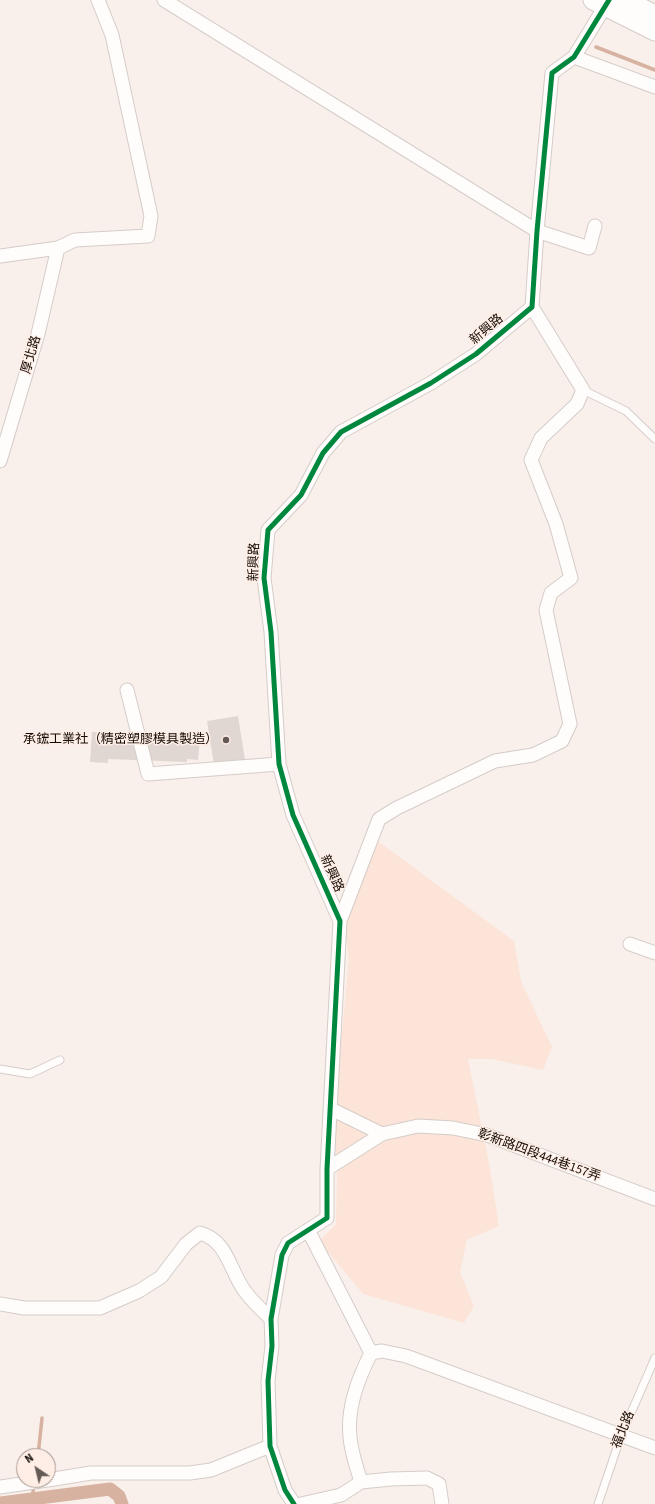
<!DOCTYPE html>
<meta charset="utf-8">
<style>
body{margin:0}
#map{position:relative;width:655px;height:1504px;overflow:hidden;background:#f9f0ec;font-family:"Source Sans 3",sans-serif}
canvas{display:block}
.north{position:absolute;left:16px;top:1448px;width:40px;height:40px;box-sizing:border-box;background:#ffeee6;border:1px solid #a0938c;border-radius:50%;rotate:325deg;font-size:11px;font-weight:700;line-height:16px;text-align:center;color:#120a06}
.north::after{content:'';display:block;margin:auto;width:14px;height:18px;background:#635a56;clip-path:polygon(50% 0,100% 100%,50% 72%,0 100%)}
</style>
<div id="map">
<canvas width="655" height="1504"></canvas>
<div class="north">N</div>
</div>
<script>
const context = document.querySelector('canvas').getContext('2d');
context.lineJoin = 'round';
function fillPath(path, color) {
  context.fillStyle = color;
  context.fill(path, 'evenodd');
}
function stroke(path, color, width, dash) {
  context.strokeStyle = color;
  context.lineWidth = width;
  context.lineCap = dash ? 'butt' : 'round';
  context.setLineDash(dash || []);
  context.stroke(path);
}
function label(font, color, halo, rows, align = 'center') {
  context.font = font + ' "Source Sans 3","Noto Sans TC",sans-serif';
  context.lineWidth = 3;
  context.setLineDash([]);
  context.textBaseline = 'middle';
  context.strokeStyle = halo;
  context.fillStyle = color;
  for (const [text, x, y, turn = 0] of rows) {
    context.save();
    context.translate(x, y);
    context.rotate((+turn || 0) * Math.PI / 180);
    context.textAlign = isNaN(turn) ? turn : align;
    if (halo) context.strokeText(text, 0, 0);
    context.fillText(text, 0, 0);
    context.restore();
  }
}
fillPath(new Path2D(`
 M375,839L514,941L521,981L552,1047L543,1070L491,1059H468L489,1163L499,1226L467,1240L460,1272L474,1306L464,1323L363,1294L319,1241L336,1224L337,1171L334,1118L349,959L343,913Z`), '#fce4d8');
stroke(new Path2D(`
 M596,47L655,70
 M38,1456L42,1418
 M32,1499L34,1485`), '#d7b2a0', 3.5);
stroke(new Path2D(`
 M0,1503L110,1489L119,1496L122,1504`), '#d7b2a0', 13);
fillPath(new Path2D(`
 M238,716L245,760L214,765L207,721Z
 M92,732L200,738L198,760L187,759V762L108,759V763L90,762Z`), '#e0d7d3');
const lane = new Path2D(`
 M583,390L626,411L655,439
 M0,1069L30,1074L60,1060
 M598,1504L621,1436L655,1358`);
const street = new Path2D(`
 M164,0L537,231L589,248L595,226
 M574,57L655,87
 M0,256L58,248L75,240L148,236L151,216L112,35L98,0
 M0,461L38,334L58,248
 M127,690L148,774L279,764
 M340,921L379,819L397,808L495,761L533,755L562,741L570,724L546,610L551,593L571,578L556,524L531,460L541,438L577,404L583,390L532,307
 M630,944L655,953
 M331,1109L382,1134L418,1126L453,1128L487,1135L655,1199
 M327,1169L382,1134
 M308,1230L371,1353
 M0,1304L24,1308H100L139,1291L161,1277L186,1244L200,1233C229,1241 230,1274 247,1294C254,1303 263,1311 271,1319
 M371,1353L382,1351L406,1356L655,1448
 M48,1480L91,1473H190L211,1470L270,1446
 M361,1482C357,1468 351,1452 350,1437C347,1407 358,1379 371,1353
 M0,1487L47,1480
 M294,1504L285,1490L270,1446L268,1381L272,1346L271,1319L282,1255L288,1243L327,1218V1169L340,921L293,815L279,764L271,632L264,578L268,530L301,495L323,453L341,432L431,383L476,354L532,307L537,231L552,73L574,57L609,0
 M301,1504L341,1495L361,1482L391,1479L427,1478L439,1484L442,1504`);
const secondary = new Path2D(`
 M593,0L655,31
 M625,0L655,15`);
stroke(lane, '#d5ccc8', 9);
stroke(street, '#d5ccc8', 15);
stroke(secondary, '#d5ccc8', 21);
stroke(lane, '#fefdfc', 7);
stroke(street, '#fefdfc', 13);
stroke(secondary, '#fefdfc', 19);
stroke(new Path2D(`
 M294,1504L285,1490L270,1446L268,1381L272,1346L271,1319L282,1255L288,1243L327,1218V1169L340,921L293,815L279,764L271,632L264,578L268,530L301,495L323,453L341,432L431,383L476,354L532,307L537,231L552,73L574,57L609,0`), '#00873e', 5);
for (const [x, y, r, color] of [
 [226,740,4,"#635a56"]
]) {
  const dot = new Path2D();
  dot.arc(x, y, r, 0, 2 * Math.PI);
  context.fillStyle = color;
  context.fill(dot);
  stroke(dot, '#ffeee6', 1.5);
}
label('13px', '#120a06', '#ffeee6', [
 ["新興路",487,330,-40],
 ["厚北路",32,355,-74],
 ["新興路",255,562,-88],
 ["新興路",331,874,66],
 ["彰新路四段444巷157弄",539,1156,20],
 ["福北路",624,1430,-68]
]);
label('13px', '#120a06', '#ffeee6', [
 ["承鋐工業社（精密塑膠模具製造）",218,740]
], 'right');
</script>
